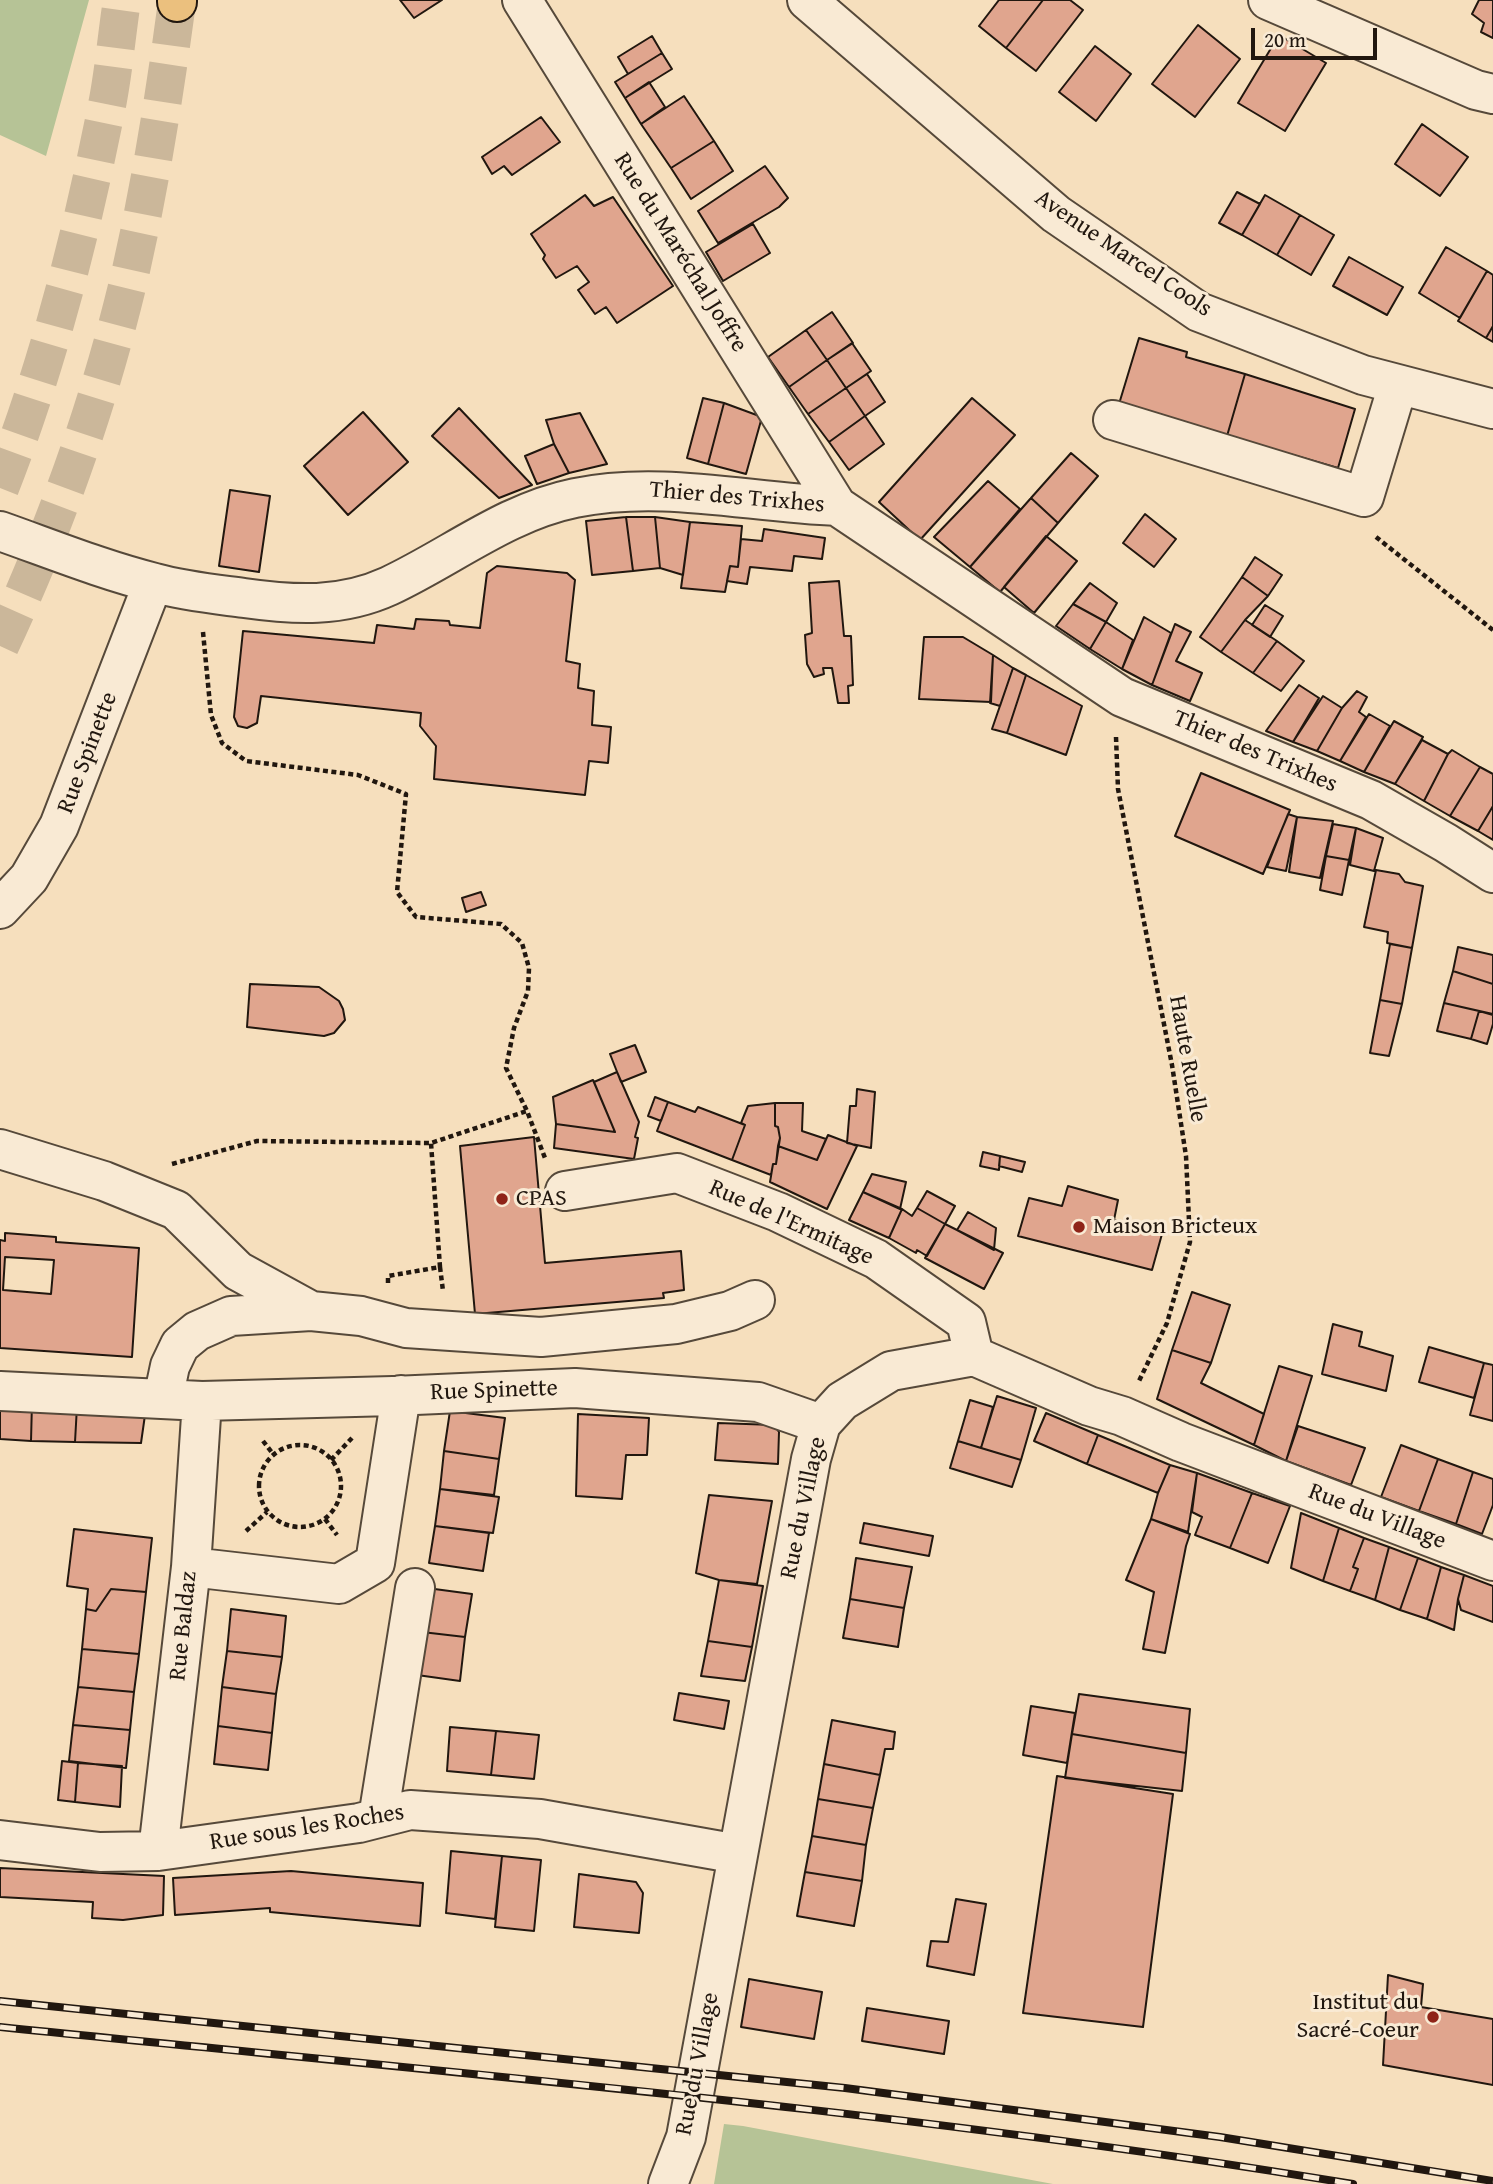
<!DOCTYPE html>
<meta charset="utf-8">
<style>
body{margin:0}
#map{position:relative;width:1493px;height:2184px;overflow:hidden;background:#f6dfbd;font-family:"Gentium Book Plus",serif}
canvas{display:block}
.scale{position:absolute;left:1251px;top:28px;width:126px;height:32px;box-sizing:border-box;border:4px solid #21170f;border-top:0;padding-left:9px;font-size:21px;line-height:24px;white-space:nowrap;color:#21170f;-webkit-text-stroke:5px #f9ead4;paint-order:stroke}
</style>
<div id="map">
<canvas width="1493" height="2184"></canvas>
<div class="scale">20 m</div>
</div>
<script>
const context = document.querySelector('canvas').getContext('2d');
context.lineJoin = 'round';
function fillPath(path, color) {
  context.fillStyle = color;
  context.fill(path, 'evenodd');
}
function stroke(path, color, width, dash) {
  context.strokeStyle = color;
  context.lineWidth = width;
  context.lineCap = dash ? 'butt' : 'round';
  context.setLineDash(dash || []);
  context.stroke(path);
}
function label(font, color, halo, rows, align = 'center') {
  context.font = font + ' "Gentium Book Plus",serif';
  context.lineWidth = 6;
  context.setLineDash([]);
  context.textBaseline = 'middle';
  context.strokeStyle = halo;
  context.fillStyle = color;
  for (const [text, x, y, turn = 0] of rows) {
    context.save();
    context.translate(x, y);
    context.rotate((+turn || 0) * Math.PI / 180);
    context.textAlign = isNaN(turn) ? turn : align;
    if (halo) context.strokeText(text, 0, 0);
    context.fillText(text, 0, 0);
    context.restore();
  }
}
fillPath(new Path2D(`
 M0,0H89L46,156L0,135Z
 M724,2124L743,2126L1053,2184H714Z`), '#b6c396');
const building = new Path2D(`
 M400,0H442L414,18Z
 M999,0H1043L1006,48L979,26Z
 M1043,0H1070L1083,10L1036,71L1006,48Z
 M1479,0H1493V38L1481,32L1484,23L1472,14Z
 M1198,25L1240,59L1195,117L1152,84Z
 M1279,35L1326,63L1285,131L1238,103Z
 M652,36L662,53L628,74L618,57Z
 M1095,46L1131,74L1096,121L1059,92Z
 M662,53L672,69L625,98L615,82Z
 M649,82L665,107L641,124L625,98Z
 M684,96L714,141L671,168L641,124Z
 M541,117L560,142L512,175L504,166L492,174L482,157Z
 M1422,124L1468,157L1440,196L1395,164Z
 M714,141L733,171L691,199L671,168Z
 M765,166L788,198L779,207L718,243L698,211Z
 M1237,192L1260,204L1242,235L1219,223Z
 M585,195L594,206L613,197L673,286L617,323L606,307L595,314L578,290L589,282L577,266L556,278L543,259L545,255L531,234Z
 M1265,195L1300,215L1277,255L1242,235Z
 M1300,215L1334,235L1311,275L1277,255Z
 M753,224L770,253L723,281L706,252Z
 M1446,247L1487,271L1460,318L1419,293Z
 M1349,257L1403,287L1387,315L1333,286Z
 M1487,271L1493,275V326L1486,338L1458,321Z
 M832,312L853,343L827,360L806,330Z
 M1493,326V342L1486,338Z
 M806,330L827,360L789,387L768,357Z
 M1139,338L1187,352L1186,357L1245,374L1227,436L1119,404Z
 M852,343L871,371L846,388L827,360Z
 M827,360L846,388L808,414L789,387Z
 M867,374L885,402L865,416L846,388Z
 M1245,374L1355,409L1338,468L1227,436Z
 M846,388L865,416L829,442L808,414Z
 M703,398L724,403L708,464L687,458Z
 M972,398L1015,435L920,540L879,502Z
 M724,403L762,417L746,474L708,464Z
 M459,408L532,485L499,498L432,436Z
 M363,412L408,462L348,515L304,466Z
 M580,413L607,464L569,473L554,444L546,420Z
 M865,416L884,444L849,470L829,442Z
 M554,444L569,473L537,484L525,456Z
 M1071,453L1098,476L1058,523L1031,498Z
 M988,481L1020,509L970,567L934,537Z
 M230,490L270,496L259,572L219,566Z
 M1031,498L1058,523L1000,592L970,567Z
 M1145,514L1176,539L1154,567L1123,543Z
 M626,517L633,571L592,575L586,521Z
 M626,517H655L660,568L633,571Z
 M655,517L690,522L683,575L660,568Z
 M690,522L742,526L738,567L730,566L725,592L681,588Z
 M764,529L825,538L822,559L794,556L792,571L750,567L747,584L727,581L730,566L738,567L741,539L762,541Z
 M1046,536L1077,561L1034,613L1004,587Z
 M1255,557L1282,575L1268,596L1242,577Z
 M497,566L567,573L575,580L566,661L580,664L578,688L594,691L592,725L611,727L608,763L589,761L585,795L434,779L436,746L420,726L421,713L261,696L257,723L247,728L238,726L234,717L243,631L374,643L377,625L414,629L416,619L449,621L450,625L480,628L487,573Z
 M1242,577L1268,596L1245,620L1221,652L1200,637Z
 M839,581L844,636H851L853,685L848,686L849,703H838L832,668H823L824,674L814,677L807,664L805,635L812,633L809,583Z
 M1090,583L1117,603L1106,622L1073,604Z
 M1073,604L1106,622L1090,649L1056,626Z
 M1265,605L1283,616L1270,637L1252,625Z
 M1144,617L1171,633L1152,685L1122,669Z
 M1245,620L1277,641L1253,673L1221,652Z
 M1106,622L1133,640L1122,669L1090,649Z
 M1175,624L1191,632L1176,661L1202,673L1190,701L1152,685Z
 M924,637H963L993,655L991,702L919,699Z
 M1277,641L1304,661L1281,691L1253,673Z
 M993,655L1013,668L1000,706L990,703Z
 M1013,668L1026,675L1007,733L992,729Z
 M1026,675L1082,706L1066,755L1007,733Z
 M1299,685L1319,698L1293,742L1266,731Z
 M1357,691L1367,697L1359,712L1366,717L1340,761L1317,751L1342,708Z
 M1323,696L1342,708L1317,751L1293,742Z
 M1369,714L1390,726L1364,772L1340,761Z
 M1394,721L1423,737L1395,784L1364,772Z
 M1422,740L1448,754L1424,801L1395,784Z
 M1452,750L1480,767L1450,816L1424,801L1448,754Z
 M1480,767L1493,774V806L1478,831L1450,816Z
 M1201,773L1290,810L1263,874L1175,836Z
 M1493,806V840L1478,831Z
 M1288,814L1297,817L1286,871L1267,867Z
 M1297,817L1333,821L1320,878L1289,872Z
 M1333,824L1356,828L1349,860L1326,856Z
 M1356,828L1383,838L1374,871L1350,865Z
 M1326,856L1349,860L1342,895L1320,890Z
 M1376,870L1399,874L1405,882L1423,886L1412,948L1387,943L1388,932L1364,927Z
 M481,892L486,905L466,912L462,898Z
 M1390,944L1412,948L1402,1004L1380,1000Z
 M1458,947L1493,955V984L1453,971Z
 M1453,971L1493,984V1014L1444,1003Z
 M250,984L319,987L339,1001L343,1009L345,1020L334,1033L324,1036L247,1027Z
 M1380,1000L1402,1004L1389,1056L1370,1053Z
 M1444,1003L1479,1011L1471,1039L1437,1031Z
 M1479,1011L1493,1015V1024L1487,1044L1471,1039Z
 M635,1045L646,1072L621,1082L610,1054Z
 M617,1072L639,1122L635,1137L638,1138L634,1159L554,1148L556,1124L615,1132L594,1082Z
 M593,1080L615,1132L556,1124L553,1097Z
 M857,1089L875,1092L871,1148L847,1143L850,1106H856Z
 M655,1097L668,1102L661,1121L648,1116Z
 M668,1102L695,1112L698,1107L745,1125L732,1160L657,1131Z
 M775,1103V1126L778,1127L780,1138L776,1164H773L771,1175L732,1160L745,1125L741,1123L748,1106Z
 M775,1103H803L802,1131L826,1139L817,1160L778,1146L780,1138L778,1127L775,1126Z
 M828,1135L857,1146L827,1209L770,1182L773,1164H776L778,1146L817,1160Z
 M534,1137L545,1263L681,1251L684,1290L663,1293L664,1298L475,1314L460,1146Z
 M983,1152L1000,1156L999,1170L980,1166Z
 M1000,1156L1025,1162L1022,1172L999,1166Z
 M872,1174L906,1182L900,1209L863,1192Z
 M1068,1186L1118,1200L1114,1220L1162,1234L1152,1270L1018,1236L1029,1198L1062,1206Z
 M927,1191L955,1206L945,1224L917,1208Z
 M863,1192L902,1209L889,1238L849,1220Z
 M917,1208L945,1224L927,1256L917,1250L916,1253L889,1238L902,1209L912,1216Z
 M968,1212L996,1228L994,1250L957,1230Z
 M945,1224L1003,1253L984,1289L925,1258Z
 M5,1233L56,1237V1242L139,1248L132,1357L0,1348V1240L5,1241ZM5,1257L54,1260L51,1294L3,1290Z
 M1192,1292L1230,1305L1211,1363L1172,1350Z
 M1333,1324L1362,1332L1359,1346L1393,1356L1386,1391L1322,1374Z
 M1429,1347L1484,1363L1474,1398L1419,1382Z
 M1172,1350L1211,1363L1201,1383L1264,1414L1254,1445L1157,1399Z
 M1484,1363L1493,1365V1421L1470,1415Z
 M1279,1366L1312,1376L1286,1461L1254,1445Z
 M997,1396L1036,1408L1021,1460L981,1448Z
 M970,1400L993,1407L981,1448L958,1441Z
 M0,1401L32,1402L31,1441L0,1439Z
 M32,1402L77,1406L75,1442L31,1441Z
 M77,1406L146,1408L141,1443L75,1442Z
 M450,1411L505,1418L499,1459L444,1451Z
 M1046,1413L1098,1435L1087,1464L1034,1441Z
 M578,1414L649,1418L647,1455H626L622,1499L576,1496Z
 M718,1423L774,1425L779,1432L778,1464L715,1460Z
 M1298,1426L1365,1448L1351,1485L1286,1461Z
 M1098,1435L1170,1465L1158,1493L1087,1464Z
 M958,1441L1021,1460L1012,1487L950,1468Z
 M1401,1445L1438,1459L1419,1511L1381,1497Z
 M444,1451L499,1459L494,1495L440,1489Z
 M1438,1459L1473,1472L1456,1524L1419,1511Z
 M1170,1465L1197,1473L1188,1532L1151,1519L1158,1493Z
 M1473,1472L1493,1479V1505L1482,1534L1456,1524Z
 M1197,1473L1252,1493L1230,1548L1195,1535L1202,1517L1192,1512Z
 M440,1489L499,1497L493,1533L435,1526Z
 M1252,1493L1290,1506L1268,1563L1230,1548Z
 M709,1495L772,1501L757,1584L719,1580L696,1573Z
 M1301,1513L1339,1528L1323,1581L1291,1568Z
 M1151,1519L1190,1534L1186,1546L1165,1653L1143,1649L1154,1592L1126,1580Z
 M864,1523L933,1536L929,1556L860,1543Z
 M435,1526L489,1533L483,1571L429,1563Z
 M1339,1528L1364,1538L1353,1567L1358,1569L1350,1591L1323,1581Z
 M74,1529L152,1538L146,1592L111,1589L96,1611L86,1609L88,1589L67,1586Z
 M1364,1538L1389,1547L1375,1600L1350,1591L1358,1569L1353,1567Z
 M1389,1547L1418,1558L1400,1610L1375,1600Z
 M856,1558L912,1567L904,1608L850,1599Z
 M1418,1558L1441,1567L1427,1619L1400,1610Z
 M1441,1567L1464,1575L1458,1599L1454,1630L1427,1619Z
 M1464,1575L1493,1586V1622L1461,1610L1458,1599Z
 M719,1580L763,1586L752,1647L708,1641Z
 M427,1588L472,1594L465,1637L422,1632Z
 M111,1589L146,1592L139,1654L82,1649L86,1609L96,1611Z
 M850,1599L904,1608L898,1647L843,1638Z
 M231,1609L286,1616L282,1657L227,1651Z
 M422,1632L465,1637L460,1681L417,1675Z
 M708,1641L752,1647L745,1681L701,1676Z
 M82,1649L139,1654L134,1692L78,1687Z
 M227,1651L282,1657L276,1694L222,1687Z
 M78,1687L134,1692L130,1730L73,1725Z
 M222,1687L276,1694L272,1733L218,1726Z
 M679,1693L729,1701L724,1729L674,1720Z
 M1079,1694L1190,1709L1186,1753L1072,1734Z
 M1031,1706L1075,1713L1067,1763L1023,1755Z
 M832,1720L895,1732L893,1749H885L880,1775L824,1764Z
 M73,1725L130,1730L126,1768L69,1761Z
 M218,1726L272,1733L268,1770L214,1764Z
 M450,1727L496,1731L491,1775L447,1771Z
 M496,1731L539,1735L534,1779L491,1775Z
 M1072,1734L1186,1753L1182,1791L1065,1778Z
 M62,1761L78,1763L75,1802L58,1800Z
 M78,1763L122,1766L120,1807L75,1802Z
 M824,1764L880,1775L873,1808L818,1799Z
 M1057,1776L1173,1794L1143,2027L1023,2013Z
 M818,1799L873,1808L866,1845L812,1836Z
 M812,1836L866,1845L862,1881L805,1872Z
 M451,1851L502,1856L495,1919L446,1913Z
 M502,1856L541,1860L534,1931L495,1927Z
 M0,1868L164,1876L163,1915L123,1920L92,1918L93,1902L0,1897Z
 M291,1871L423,1883L420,1926L270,1912V1908L175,1915L173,1878Z
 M805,1872L862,1881L854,1926L797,1916Z
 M579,1874L636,1882L643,1893L639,1933L574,1927Z
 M956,1899L986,1904L974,1975L927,1966L931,1941L948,1942Z
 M1388,1975L1423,1984L1421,2007L1493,2019V2085L1383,2065Z
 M749,1979L822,1992L814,2039L741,2027Z
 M867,2008L949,2021L944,2054L862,2041Z`);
fillPath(building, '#e0a58e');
stroke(building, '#21170f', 2);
stroke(new Path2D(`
 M0,488C49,363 82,232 108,100C114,67 117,33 122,0
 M0,646C56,526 101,399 131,270C151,181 165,92 177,2`), '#cbb79a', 38, [38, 19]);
const minor = new Path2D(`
 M522,0L837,506
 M807,0L1056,214L1199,312L1363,375L1493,409
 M1268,0L1476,90L1493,94
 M1113,420L1364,497L1398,385
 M0,531C51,549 103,570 155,583C184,591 214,594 244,598C294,605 341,608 389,586C451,557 506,512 575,498C663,480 749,503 837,506L1122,697L1371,800L1446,843L1493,873
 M0,909L29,878L59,826L153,583
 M0,1149L104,1181L176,1210L238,1271L311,1311
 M565,1191L677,1173L778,1212L876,1259L966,1322L974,1356
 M0,1391L202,1401L393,1396L575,1388L758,1402L821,1424
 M163,1399L170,1366L180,1345L197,1331L231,1316L311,1311L361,1316L406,1328L541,1337L676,1324L730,1311L755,1300
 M191,1567L339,1584L375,1563L401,1395
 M378,1818L415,1588
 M0,1840L100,1852L158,1851L359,1823L410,1810L540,1819L738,1854
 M158,1851L191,1567L202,1401
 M668,2184L686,2137L811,1459L821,1424L842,1401L891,1371L974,1356L1089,1406L1122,1416L1181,1442L1493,1561`);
const major = new Path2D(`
 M177,2V0`);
stroke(minor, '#56493a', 42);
stroke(major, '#21170f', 42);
stroke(new Path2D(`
 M1376,537L1493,630
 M203,632L211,715L222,743L246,761L358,775L406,794L397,892L416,917L501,924L522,943L529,968L528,991L514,1028L506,1068L527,1111L545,1158
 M1116,737L1118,789L1172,1065L1186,1156L1190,1242L1167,1323L1139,1381
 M172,1164L257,1141L431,1143L527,1111
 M440,1267L443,1291
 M388,1283V1276L440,1267L431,1143
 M263,1441L273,1454
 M259 1486a41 41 0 1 1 82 0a41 41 0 1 1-82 0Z
 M331,1460L352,1438
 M325,1519L337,1535
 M246,1531L267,1512`), '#21170f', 4.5, [5, 3.5]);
stroke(minor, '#f9ead4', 38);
stroke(major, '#ebc07e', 38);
const rail = new Path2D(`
 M0,2001L845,2088L1220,2137L1493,2181
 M0,2027C451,2073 905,2110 1353,2184`);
stroke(rail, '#21170f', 8);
stroke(rail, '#f9ead4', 5, [16]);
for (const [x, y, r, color] of [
 [502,1199,7,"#8f2418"],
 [1079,1227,7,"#8f2418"],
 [1433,2017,7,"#8f2418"]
]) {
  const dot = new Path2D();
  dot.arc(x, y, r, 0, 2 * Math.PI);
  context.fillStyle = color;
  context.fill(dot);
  stroke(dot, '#f9ead4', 2.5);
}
label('24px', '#21170f', '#f9ead4', [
 ["Rue du Maréchal Joffre",680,253,58],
 ["Avenue Marcel Cools",1123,254,34],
 ["Thier des Trixhes",737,498,5],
 ["Thier des Trixhes",1255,752,23],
 ["Rue Spinette",88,753,-69],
 ["Haute Ruelle",1187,1059,80],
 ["Rue de l'Ermitage",791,1223,24],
 ["Rue Spinette",494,1391,-2],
 ["Rue du Village",804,1508,-78],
 ["Rue du Village",1377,1517,21],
 ["Rue Baldaz",184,1626,-84],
 ["Rue sous les Roches",307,1828,-9],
 ["Rue du Village",698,2064,-79]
]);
label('24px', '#21170f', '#f9ead4', [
 ["CPAS",516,1199],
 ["Maison Bricteux",1093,1227],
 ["Institut du",1419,2003,"right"],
 ["Sacré-Coeur",1419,2031,"right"]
], 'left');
</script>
